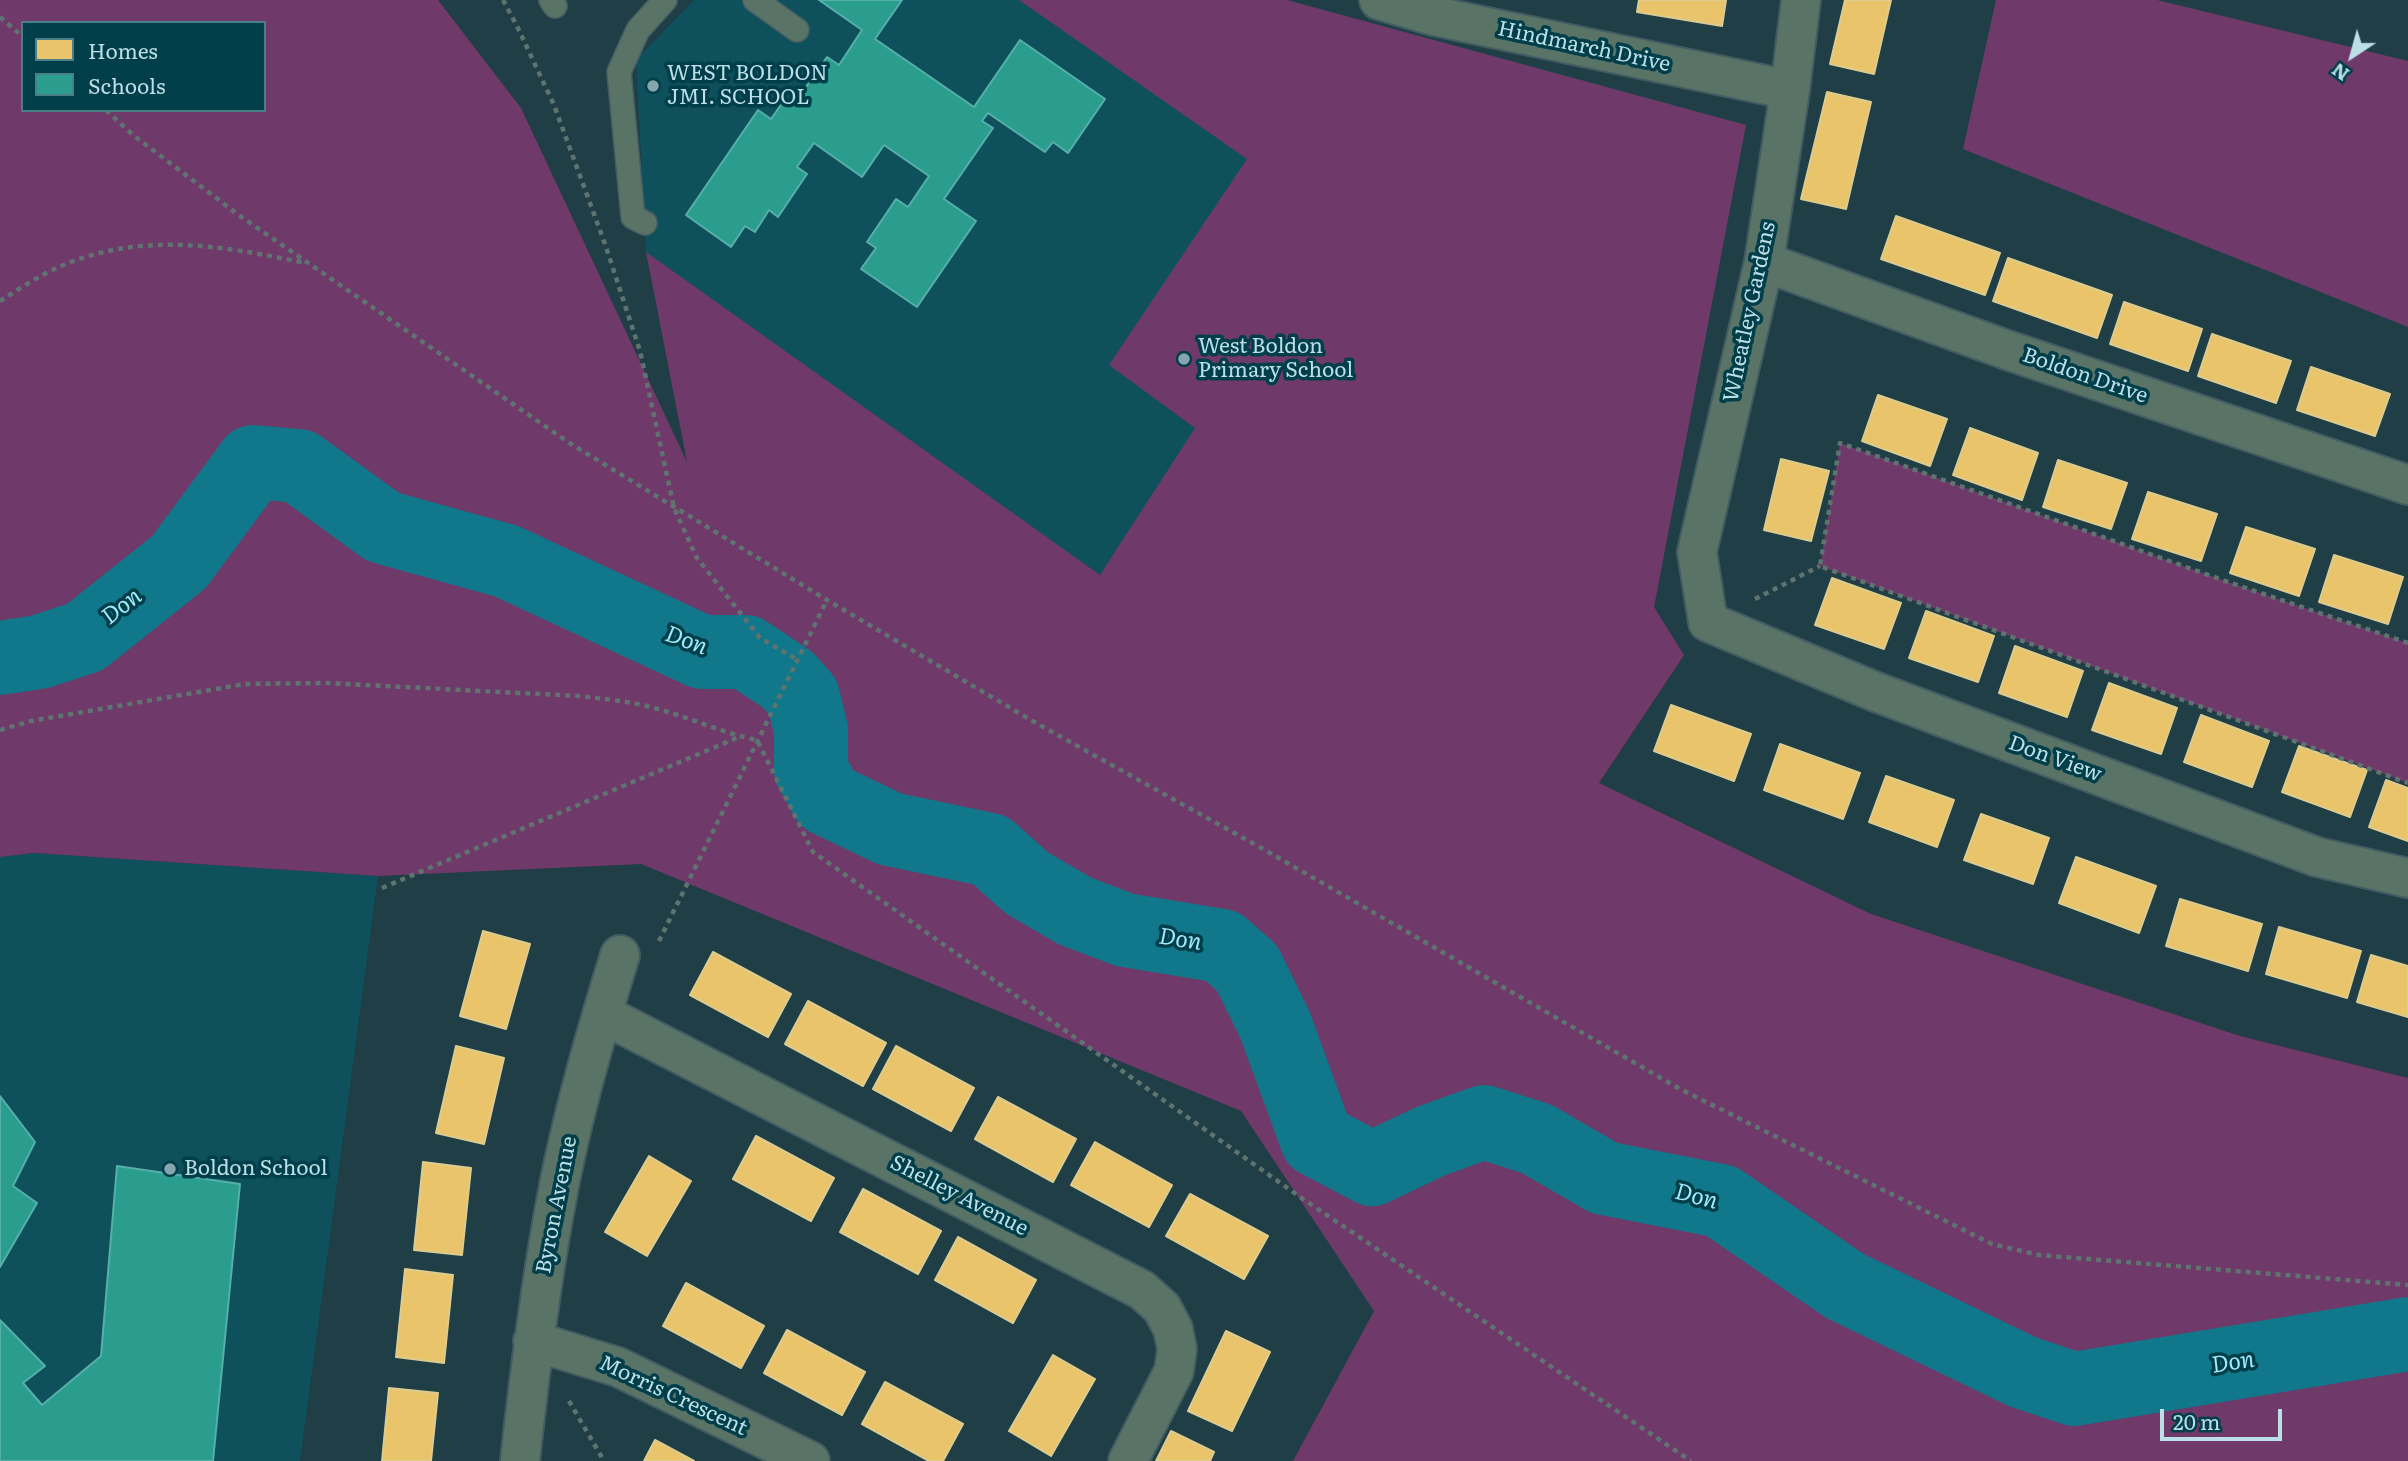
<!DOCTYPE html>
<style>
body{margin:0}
#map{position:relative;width:2408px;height:1461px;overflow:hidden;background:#1f3e45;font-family:Literata,serif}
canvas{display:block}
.legend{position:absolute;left:21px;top:21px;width:245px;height:91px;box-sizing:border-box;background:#003f4a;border:2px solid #4b7f88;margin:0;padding:9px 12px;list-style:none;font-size:21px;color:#bcdee6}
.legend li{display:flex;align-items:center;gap:14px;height:35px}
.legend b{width:35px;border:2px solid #4b7f88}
.north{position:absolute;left:2317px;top:21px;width:70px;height:70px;-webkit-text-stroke:5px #003f4a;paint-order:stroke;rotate:216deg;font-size:19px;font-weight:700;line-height:28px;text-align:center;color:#bcdee6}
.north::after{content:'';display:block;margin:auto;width:24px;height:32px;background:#bcdee6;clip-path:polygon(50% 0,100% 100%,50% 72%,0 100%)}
.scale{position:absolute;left:2160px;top:1409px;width:122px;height:32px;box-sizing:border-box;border:4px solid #bcdee6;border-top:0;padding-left:9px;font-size:21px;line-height:24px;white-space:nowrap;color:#bcdee6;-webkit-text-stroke:5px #003f4a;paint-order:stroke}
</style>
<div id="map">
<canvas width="2408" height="1461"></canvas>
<ul class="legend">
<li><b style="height:19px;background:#e9c46a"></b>Homes</li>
<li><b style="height:19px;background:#2a9d8f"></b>Schools</li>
</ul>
<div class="north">N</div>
<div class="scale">20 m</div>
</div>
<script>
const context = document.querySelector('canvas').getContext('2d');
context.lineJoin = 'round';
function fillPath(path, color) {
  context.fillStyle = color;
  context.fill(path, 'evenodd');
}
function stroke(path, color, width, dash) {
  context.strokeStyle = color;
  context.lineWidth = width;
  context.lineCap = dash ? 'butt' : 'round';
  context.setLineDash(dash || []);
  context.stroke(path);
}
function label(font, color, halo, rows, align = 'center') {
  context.font = font + ' Literata,serif';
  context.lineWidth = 7;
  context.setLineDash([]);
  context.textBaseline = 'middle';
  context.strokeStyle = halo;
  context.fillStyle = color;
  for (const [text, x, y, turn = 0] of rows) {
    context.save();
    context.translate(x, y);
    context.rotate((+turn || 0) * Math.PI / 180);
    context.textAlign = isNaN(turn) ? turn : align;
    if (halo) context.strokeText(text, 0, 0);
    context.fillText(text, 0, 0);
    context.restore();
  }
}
fillPath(new Path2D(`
 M694,0H1287L1746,125L1654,607L1684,655L1598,783L689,466L646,252L636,60Z
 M34,853L378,876L300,1461H0V857Z`), '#0f505d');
fillPath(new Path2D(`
 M0,0H438L521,108L687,462L646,252L1100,575L1195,428L1109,365L1247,159L1019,0H1287L1746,125L1654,607L1684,655L1599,783L1871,914L2240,1036L2408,1078V1461H1293L1374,1311L1241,1111L641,864L378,876L34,853L0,857ZM23,23H264V110H23Z
 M1996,0H2157L2408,61V327L1963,149Z
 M1840,443L2228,582L2408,643V783L1820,566Z`), '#6f3969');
const homes = new Path2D(`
 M1639,0H1726L1722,26L1637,12Z
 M1845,0H1891L1874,74L1830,64Z
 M1827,92L1871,102L1846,209L1801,199Z
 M1896,216L2000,253L1985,295L1881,259Z
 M2008,258L2112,295L2097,338L1993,301Z
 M2124,302L2202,329L2188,371L2110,344Z
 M2212,334L2291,361L2276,403L2198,376Z
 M2311,367L2390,394L2375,436L2297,410Z
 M1878,395L1947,419L1930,466L1862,441Z
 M1970,428L2038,453L2022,500L1953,475Z
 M1781,459L1829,471L1811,541L1764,530Z
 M2058,460L2127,483L2111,529L2043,507Z
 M2148,492L2217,514L2201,561L2132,539Z
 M2246,527L2315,549L2299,596L2230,573Z
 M2334,555L2403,577L2388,624L2319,602Z
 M1832,578L1901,603L1884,649L1815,625Z
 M1926,611L1994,636L1978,682L1909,658Z
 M2015,646L2083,671L2067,717L1999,693Z
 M2109,683L2177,708L2161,754L2092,730Z
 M1671,705L1751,734L1734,781L1654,751Z
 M2201,715L2269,741L2252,787L2184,762Z
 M1780,744L1860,773L1843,819L1764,790Z
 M2299,746L2367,770L2350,817L2282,792Z
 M1886,776L1954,800L1937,847L1869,822Z
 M2386,780L2408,788V841L2369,827Z
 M1981,814L2049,838L2033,884L1964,860Z
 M2076,857L2156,886L2139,933L2059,903Z
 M2180,899L2262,924L2248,971L2166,946Z
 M2279,927L2361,951L2347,998L2266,974Z
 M483,931L530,944L506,1029L460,1016Z
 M713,952L791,994L768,1037L690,995Z
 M2371,955L2408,966V1017L2357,1002Z
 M808,1001L886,1043L863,1086L785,1044Z
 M456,1046L504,1058L484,1144L436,1133Z
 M896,1046L974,1088L951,1131L873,1089Z
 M998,1097L1076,1139L1053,1182L975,1139Z
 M756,1136L834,1178L811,1221L733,1179Z
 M1095,1142L1172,1185L1149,1227L1071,1185Z
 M649,1156L691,1181L647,1256L605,1232Z
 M423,1162L471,1168L462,1255L414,1250Z
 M863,1189L941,1231L918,1274L840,1232Z
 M1190,1194L1268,1236L1244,1279L1166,1236Z
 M958,1237L1036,1280L1013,1323L935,1280Z
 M405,1269L453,1275L444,1363L396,1357Z
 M686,1283L764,1326L741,1368L663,1326Z
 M787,1330L865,1372L842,1415L764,1373Z
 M1226,1331L1270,1352L1232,1431L1188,1411Z
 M1053,1355L1095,1379L1051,1456L1009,1431Z
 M885,1382L963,1424L943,1461H929L862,1424Z
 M389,1388L438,1393L431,1461H382Z
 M1171,1431L1214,1452L1210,1461H1156Z
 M655,1440L694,1461H644Z`);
fillPath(homes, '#e9c46a');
stroke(homes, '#dccc8f', 2);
const schools = new Path2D(`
 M819,0H902L875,39L974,107L1020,40L1105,99L1068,153L1053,142L1045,152L988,113L982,121L993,128L944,199L976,221L917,307L861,269L876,248L867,242L896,199L908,207L929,176L884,145L862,177L814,143L797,167L807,174L778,217L769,210L755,232L745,226L731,247L686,215L758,110L771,119L785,99L794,104L827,57L839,65L862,30Z
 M0,1096L35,1142L13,1186L37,1203L0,1267Z
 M117,1166L240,1184L213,1461H0V1320L45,1366L23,1383L42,1405L101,1356Z`);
fillPath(schools, '#2a9d8f');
stroke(schools, '#56b0a9', 2);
stroke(new Path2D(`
 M0,658L39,652L85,637L179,562L253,462L299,466L383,527L506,561L702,652H746L788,680L803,697L811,730V770L827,799L890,829L990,850L1027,883L1075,911L1125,930L1222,946L1247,968L1275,1025L1317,1140L1372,1169L1431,1141L1484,1122L1537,1139L1604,1178L1721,1201L1845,1286L2023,1372L2074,1389L2408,1334`), '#11778a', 74);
const service = new Path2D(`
 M551,0L555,6
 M755,0L797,30
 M645,223L633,217L619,72L638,30L665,0`);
const minor = new Path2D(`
 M1379,0L1434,16L1790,90
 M1801,0L1790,90L1764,262L1697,552L1708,622L1876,692L2317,857L2408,878
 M1764,262L2007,350L2408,485
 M602,1014L1142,1290L1162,1308L1173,1329L1177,1349L1174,1371L1128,1461
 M533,1341L618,1367L810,1461
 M520,1461C529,1378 539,1295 554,1213C569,1126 594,1040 620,955`);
stroke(service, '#425c62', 26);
stroke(minor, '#425c62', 42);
stroke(new Path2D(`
 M503,0L517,26L554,105L605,244L640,351L674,508L697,558L760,638L798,660
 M0,17L23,37
 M106,110L133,135L240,216L571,444L827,600L1036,723L1265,850L1680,1089L1992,1244L2039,1255L2408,1285
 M0,301C19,289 40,275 61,266C143,231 222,246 306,263
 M1755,599L1820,566
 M2408,643L2228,582L1840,443L1820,566L2408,783
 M0,730L31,721L245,684L326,683L579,696C604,699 630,701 654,708C689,717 722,733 757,740L813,852L1303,1199L1691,1461
 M382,888L739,737
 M659,941L827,600
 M569,1401L604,1461`), '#5f7470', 4.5, [5, 5]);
stroke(service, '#5a7367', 23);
stroke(minor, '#5a7367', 38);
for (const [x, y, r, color] of [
 [653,86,7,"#85a6ae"],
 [1184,359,7,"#85a6ae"],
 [170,1169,7,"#85a6ae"]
]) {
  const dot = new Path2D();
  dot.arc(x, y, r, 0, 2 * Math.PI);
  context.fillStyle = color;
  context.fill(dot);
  stroke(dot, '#003f4a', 2.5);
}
label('21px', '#bcdee6', '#003f4a', [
 ["Hindmarch Drive",1584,47,12],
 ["Wheatley Gardens",1750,312,-78],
 ["Boldon Drive",2085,376,19],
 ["Don View",2055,759,20],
 ["Shelley Avenue",959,1196,27],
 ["Byron Avenue",557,1205,-79],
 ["Morris Crescent",673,1396,25]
]);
label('21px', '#bcdee6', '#003f4a', [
 ["WEST BOLDON",667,74],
 ["JMI. SCHOOL",667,98],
 ["West Boldon",1198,347],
 ["Primary School",1198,371],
 ["Boldon School",184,1169]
], 'left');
label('italic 23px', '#a1e8f9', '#003f4a', [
 ["Don",122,607,-38],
 ["Don",686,641,20],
 ["Don",1180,940,9],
 ["Don",1696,1197,14],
 ["Don",2233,1363,-9]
]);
</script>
